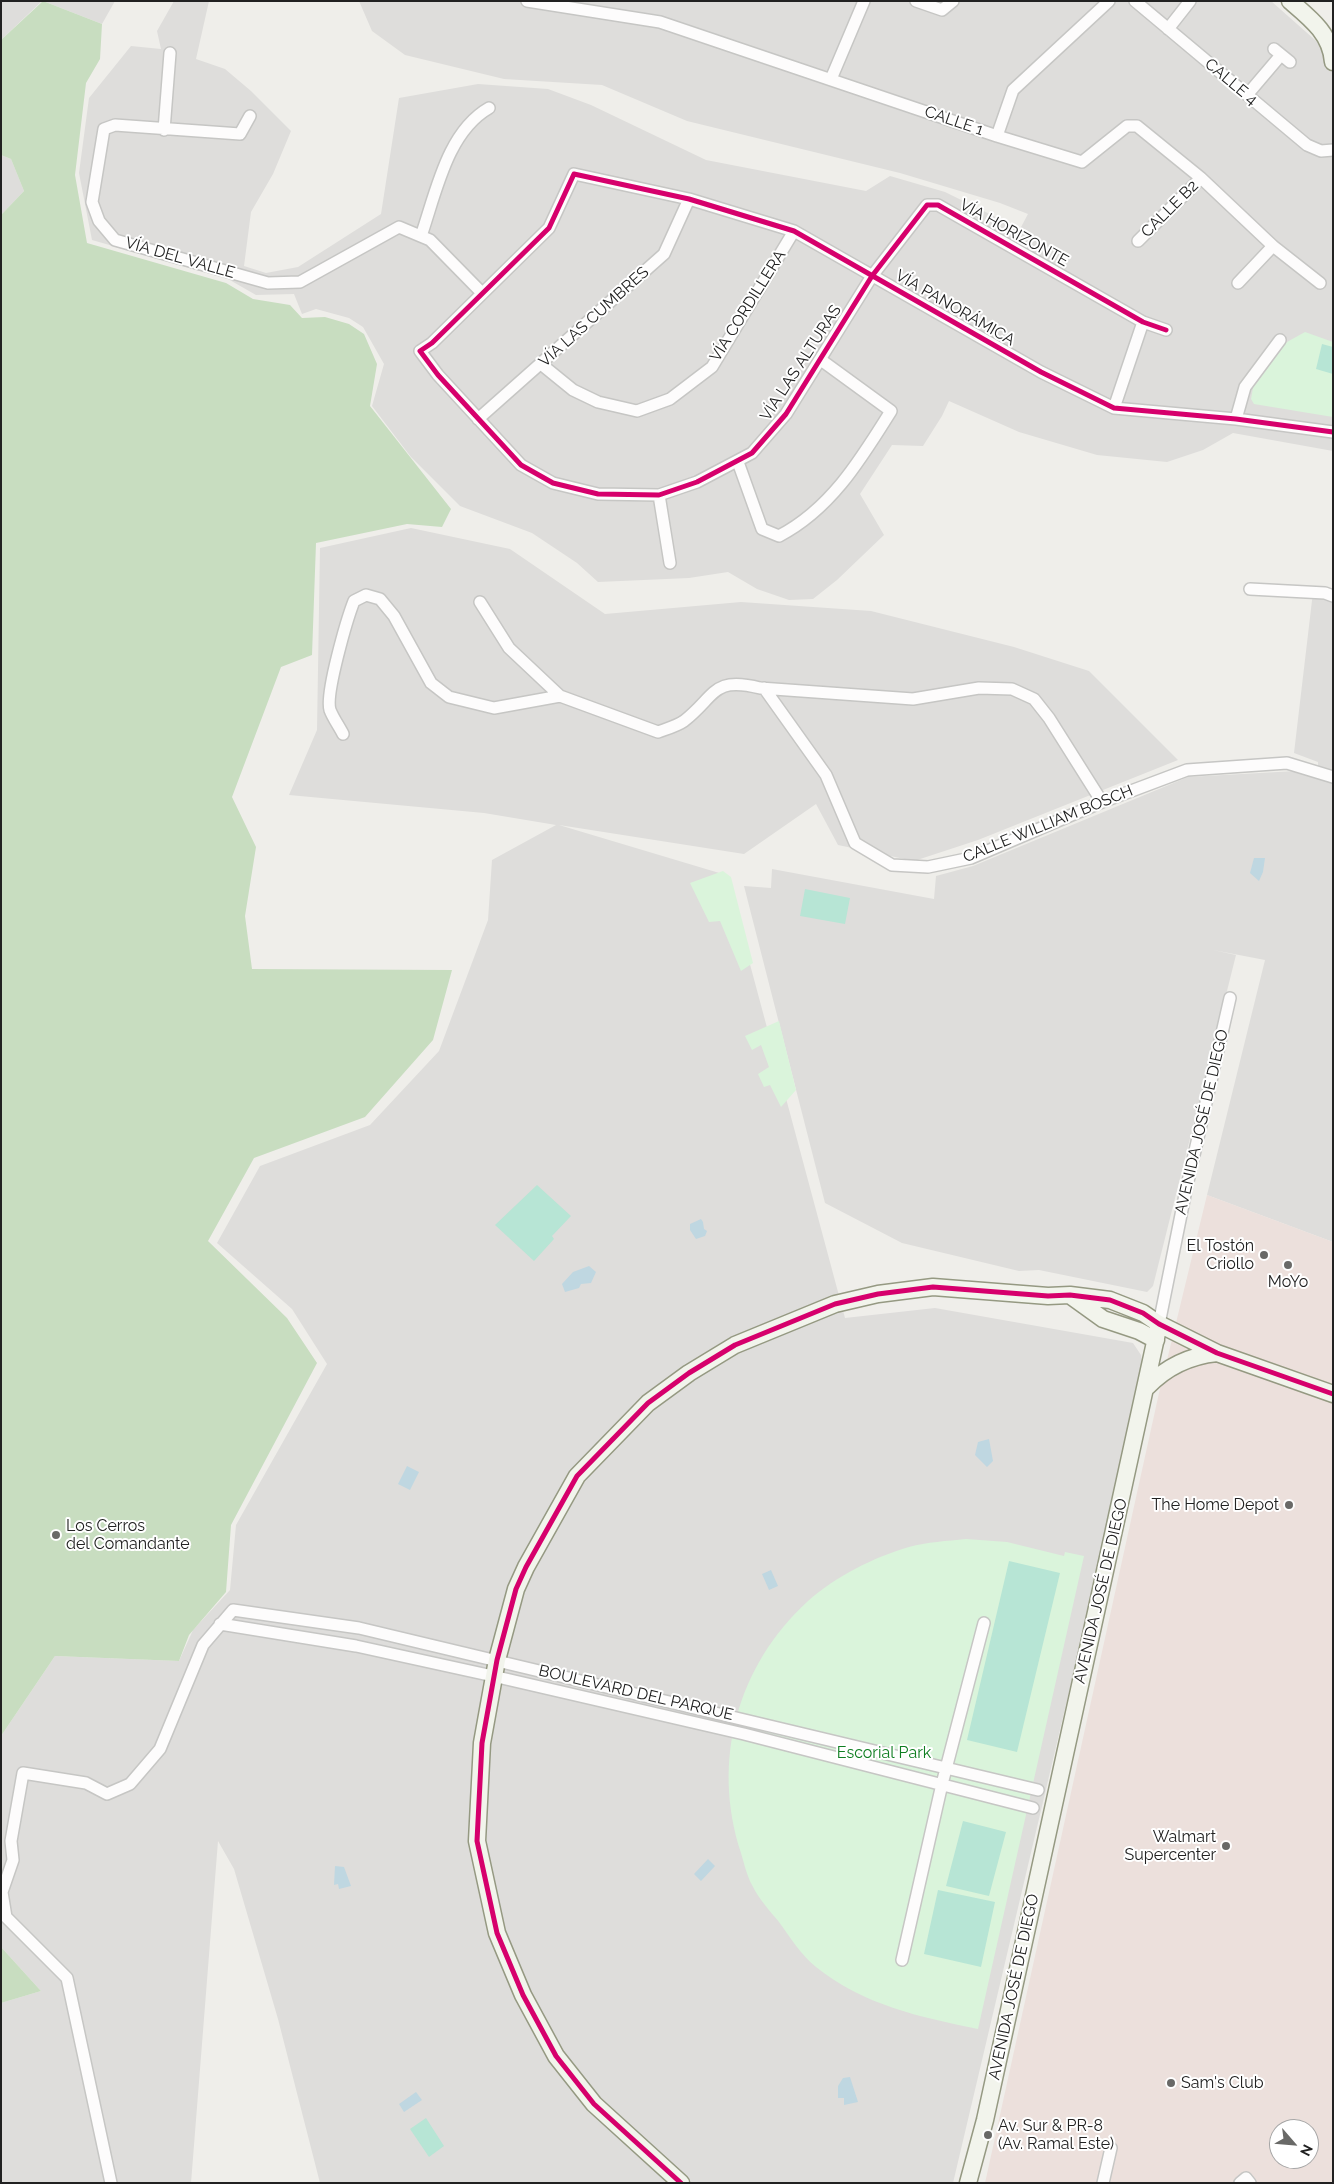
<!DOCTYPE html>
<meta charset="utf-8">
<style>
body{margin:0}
#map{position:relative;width:1334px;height:2184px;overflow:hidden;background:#efeeea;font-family:Raleway,sans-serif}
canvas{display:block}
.frame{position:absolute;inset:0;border:2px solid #212121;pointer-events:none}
.north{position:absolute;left:1269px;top:2119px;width:50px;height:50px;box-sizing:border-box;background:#fff;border:1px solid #a6a6a6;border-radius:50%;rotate:117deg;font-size:14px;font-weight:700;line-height:20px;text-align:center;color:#212121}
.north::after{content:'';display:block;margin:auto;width:18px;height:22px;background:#696967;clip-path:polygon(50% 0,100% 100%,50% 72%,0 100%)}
</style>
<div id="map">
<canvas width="1334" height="2184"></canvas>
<div class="frame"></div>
<div class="north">N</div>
</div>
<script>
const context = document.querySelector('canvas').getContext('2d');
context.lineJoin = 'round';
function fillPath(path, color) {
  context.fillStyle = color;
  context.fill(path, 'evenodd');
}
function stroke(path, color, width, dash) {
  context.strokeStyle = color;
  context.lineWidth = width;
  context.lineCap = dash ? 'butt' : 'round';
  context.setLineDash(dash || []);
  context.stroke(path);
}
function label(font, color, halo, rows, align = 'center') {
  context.font = font + ' Raleway,sans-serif';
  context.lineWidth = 4;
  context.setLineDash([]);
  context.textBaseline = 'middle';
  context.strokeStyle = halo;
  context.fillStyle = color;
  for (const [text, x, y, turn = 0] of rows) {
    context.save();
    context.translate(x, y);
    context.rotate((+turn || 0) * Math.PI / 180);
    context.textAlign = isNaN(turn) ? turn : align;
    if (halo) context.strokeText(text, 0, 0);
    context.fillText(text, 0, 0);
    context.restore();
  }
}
fillPath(new Path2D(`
 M1,1H42L1,40Z
 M43,1H115L102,24Z
 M174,1H209L196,59L225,69L251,91L291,131L273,174L251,212L244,266L266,273L298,267L381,214L399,98L478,84L548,89L591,105L706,160L866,191L890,176L945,192L1020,229L1028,214L1000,203L900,173L687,121L602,85L504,79L405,55L372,31L359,1H1271L1332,55L1333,451L1233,433L1203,450L1167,462L1097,455L1019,432L949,401L942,416L923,446L892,445L860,494L884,535L837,580L813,599L789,600L757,589L728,572L689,578L598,582L577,563L532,533L460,506L411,457L372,406L384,364L363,327L349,318L316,309L302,314L294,294L256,295L228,279L92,240L79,173L89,98L131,46L161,49L157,31Z
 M1,155L11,159L24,191L1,215Z
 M411,528L510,549L605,614L741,602L871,611L1014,647L1089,671L1178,760L978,840L914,861L838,845L816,804L744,854L559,825L726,875L845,1318L935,1308L1133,1343L1141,1355L1144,1374L953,2183H320L278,2019L234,1869L218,1841L191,2183H1V2003L41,1991L1,1947V1736L55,1656L179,1661L193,1630L230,1590L236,1525L327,1364L292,1309L217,1243L260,1166L370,1125L439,1051L488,920L492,860L556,825L484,813L289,795L317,730L320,548Z
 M1313,592L1333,600V1242L1207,1195L1265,960L1213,950L1236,955L1153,1286L1147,1292L1039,1270L1019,1271L902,1243L825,1203L744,886L771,888L772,869L934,899L936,876L973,866L1188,777L1296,771L1318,779V762L1294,753Z`), '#dedddb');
fillPath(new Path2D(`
 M1207,1195L1333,1242V2183H985L1159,1393ZM1279,2129H1309V2159H1279Z`), '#ece0dc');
fillPath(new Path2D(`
 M43,1L102,24L100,59L86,83L75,175L87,243L226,283L253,299L290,305L302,318L325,317L349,324L364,334L377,364L370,406L451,509L442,527L407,524L316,543L312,655L281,667L232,797L256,847L245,916L252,969L452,970L433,1040L365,1117L254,1158L208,1241L287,1318L317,1363L231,1525L226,1592L189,1635L179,1661L55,1656L1,1736V215L24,191L11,159L1,155V40Z
 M1,1947L41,1991L1,2003Z`), '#c8ddc0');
fillPath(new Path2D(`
 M1305,332L1333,342V417L1254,404L1251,399L1253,388L1287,342Z
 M723,871L731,877L753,963L741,971L720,921L709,922L690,883Z
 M779,1021L796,1090L781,1107L770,1085L764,1087L758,1074L769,1067L761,1045L752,1050L745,1036Z
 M966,1539L1007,1542L1064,1556L1065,1552L1084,1556L978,2029C920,2017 863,2005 816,1967C801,1955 790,1937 779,1922C770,1911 758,1898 752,1885C747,1876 744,1863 741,1853C711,1761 737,1666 808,1601C835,1577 874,1557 909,1547C927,1542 947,1541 966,1539Z`), '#daf4db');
fillPath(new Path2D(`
 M1322,344L1333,347V374L1316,369Z
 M805,889L850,898L845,924L800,916Z
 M537,1185L571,1216L552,1236L554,1239L534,1261L495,1225Z
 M1009,1561L1060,1573L1017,1752L967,1740Z
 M963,1821L1006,1832L989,1896L946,1886Z
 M938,1890L995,1902L981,1967L924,1954Z
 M426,2118L444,2146L429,2157L410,2129Z`), '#b7e5d5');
fillPath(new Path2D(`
 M1254,858H1265L1263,872L1259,881L1250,873Z
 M701,1219L703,1222L704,1229L707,1231L705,1236L696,1239L690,1230V1224Z
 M589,1266L596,1272L591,1283L581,1284L579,1288L565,1292L562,1284L573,1272Z
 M989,1439L993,1461L987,1467L975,1455L978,1442Z
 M407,1466L419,1472L410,1490L398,1484Z
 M771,1570L778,1586L769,1590L762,1574Z
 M708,1859L715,1866L701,1881L694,1874Z
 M335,1866L344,1867L351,1886L339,1889L338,1884L334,1885Z
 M850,2077L858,2102L844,2105V2098H838V2086L843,2078Z
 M416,2092L422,2100L404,2112L399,2104Z`), '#bfd7e1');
const street = new Path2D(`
 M527,1L660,22L997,136L1082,162L1127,126H1137L1201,178L1273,246L1320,283
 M916,1L942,10L953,1
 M1135,1L1307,145L1321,151L1333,150
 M1168,29L1190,1
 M1274,49L1290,62
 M831,79L864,1
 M1247,95L1281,55
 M250,116L240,134L115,125L104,129L92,202L99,221L115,240L268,283L300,282L399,227L430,240L482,293
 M164,130L170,53
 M997,136L1013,90L1109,1
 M421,236C436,193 447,132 489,108
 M1138,241L1201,178
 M1238,283L1273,246
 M1166,330L1143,322L938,205H927L872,276L786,414L752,453L697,482L659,495L598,494L553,483L521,465L438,375L420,351L432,343L549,228L574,174L689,199L794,231L1041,372L1114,408L1236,419L1333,432
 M541,364L573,390L598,402L637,411L670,399L712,367L794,231
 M1114,408L1143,322
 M478,419L664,254L689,199
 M1236,419L1245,387L1280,340
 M738,462L762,529L779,536C831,509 861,459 891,411L821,360
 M659,495L670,563
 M1250,589L1325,593L1333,596
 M480,602L509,648L560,696
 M764,688L826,775L855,843L892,865L928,867L971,858L1102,802L1187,770L1287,763L1333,777
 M343,734C339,726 333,718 330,710C325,694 347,619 354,601L366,595L380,599L394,616L431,683L449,697L494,708L560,696L658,732C666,729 677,726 684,721C716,696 712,676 760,688L913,699L979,688L1012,689L1034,699L1049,718L1102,802
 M1159,1324L1186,1190L1230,998
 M220,1624L356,1646L493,1676L744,1734L1033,1808
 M902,1960L942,1784L984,1623
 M111,2183L67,1978L6,1917L2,1892L13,1860L11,1841L23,1773L86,1783L107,1794L130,1784L160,1749L203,1645L233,1610L359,1628L1038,1790
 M1103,2183L1111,2148
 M1240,2183L1246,2178L1250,2183`);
const secondary = new Path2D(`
 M1290,1C1310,18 1331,34 1333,62
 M1071,1296L1103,1319L1139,1331L1156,1340
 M1147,1387C1166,1367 1188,1356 1217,1353
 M681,2183L594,2104L556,2056L523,1995L497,1933L477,1841L482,1743L497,1660L516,1589L526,1567L577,1476L648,1403L689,1373L735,1345L835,1304L878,1294L933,1287L1048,1296L1070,1295L1110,1300L1143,1313L1159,1324L1217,1353L1333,1394
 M968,2183L985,2120L1159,1324`);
stroke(street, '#c6c6c4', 14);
stroke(secondary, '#959982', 19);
stroke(street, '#fdfcfc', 11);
stroke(secondary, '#f2f4ec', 16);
stroke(new Path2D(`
 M1166,330L1143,322L938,205H927L872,276L786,414L752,453L697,482L659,495L598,494L553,483L521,465L438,375L420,351L432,343L549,228L574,174L689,199L794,231L1041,372L1114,408L1236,419L1333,432
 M681,2183L594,2104L556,2056L523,1995L497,1933L477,1841L482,1743L497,1660L516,1589L526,1567L577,1476L648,1403L689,1373L735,1345L835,1304L878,1294L933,1287L1048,1296L1070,1295L1110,1300L1143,1313L1159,1324L1217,1353L1333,1394`), '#d6006c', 5);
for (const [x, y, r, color] of [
 [1264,1255,5,"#696967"],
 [1288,1265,5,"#696967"],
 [1289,1505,5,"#696967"],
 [56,1535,5,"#696967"],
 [1226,1846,5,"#696967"],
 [1171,2083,5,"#696967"],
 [988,2135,5,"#696967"]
]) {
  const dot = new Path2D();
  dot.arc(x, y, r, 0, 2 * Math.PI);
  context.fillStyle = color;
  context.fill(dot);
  stroke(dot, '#fff', 2);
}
label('16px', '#212121', '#fff', [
 ["CALLE 4",1231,82,40],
 ["CALLE 1",954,121,19],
 ["CALLE B2",1170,209,-45],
 ["VÍA HORIZONTE",1014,233,29],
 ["VÍA DEL VALLE",180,258,16],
 ["VÍA CORDILLERA",748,306,-58],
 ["VÍA PANORÁMICA",955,308,30],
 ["VÍA LAS CUMBRES",594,317,-42],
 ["VÍA LAS ALTURAS",801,363,-57],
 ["CALLE WILLIAM BOSCH",1048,824,-22],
 ["AVENIDA JOSÉ DE DIEGO",1202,1122,-77],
 ["AVENIDA JOSÉ DE DIEGO",1101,1591,-77],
 ["BOULEVARD DEL PARQUE",636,1693,13],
 ["AVENIDA JOSÉ DE DIEGO",1014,1987,-78]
]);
label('16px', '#212121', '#fff', [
 ["El Tostón",1254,1246],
 ["Criollo",1254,1264],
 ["MoYo",1288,1282,"center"],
 ["The Home Depot",1279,1505],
 ["Los Cerros",66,1526,"left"],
 ["del Comandante",66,1544,"left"],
 ["Walmart",1216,1837],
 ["Supercenter",1216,1855],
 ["Sam's Club",1181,2083,"left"],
 ["Av. Sur & PR-8",998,2126,"left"],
 ["(Av. Ramal Este)",998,2144,"left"]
], 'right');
label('16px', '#0f7e21', '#fff', [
 ["Escorial Park",884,1753]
]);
</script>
